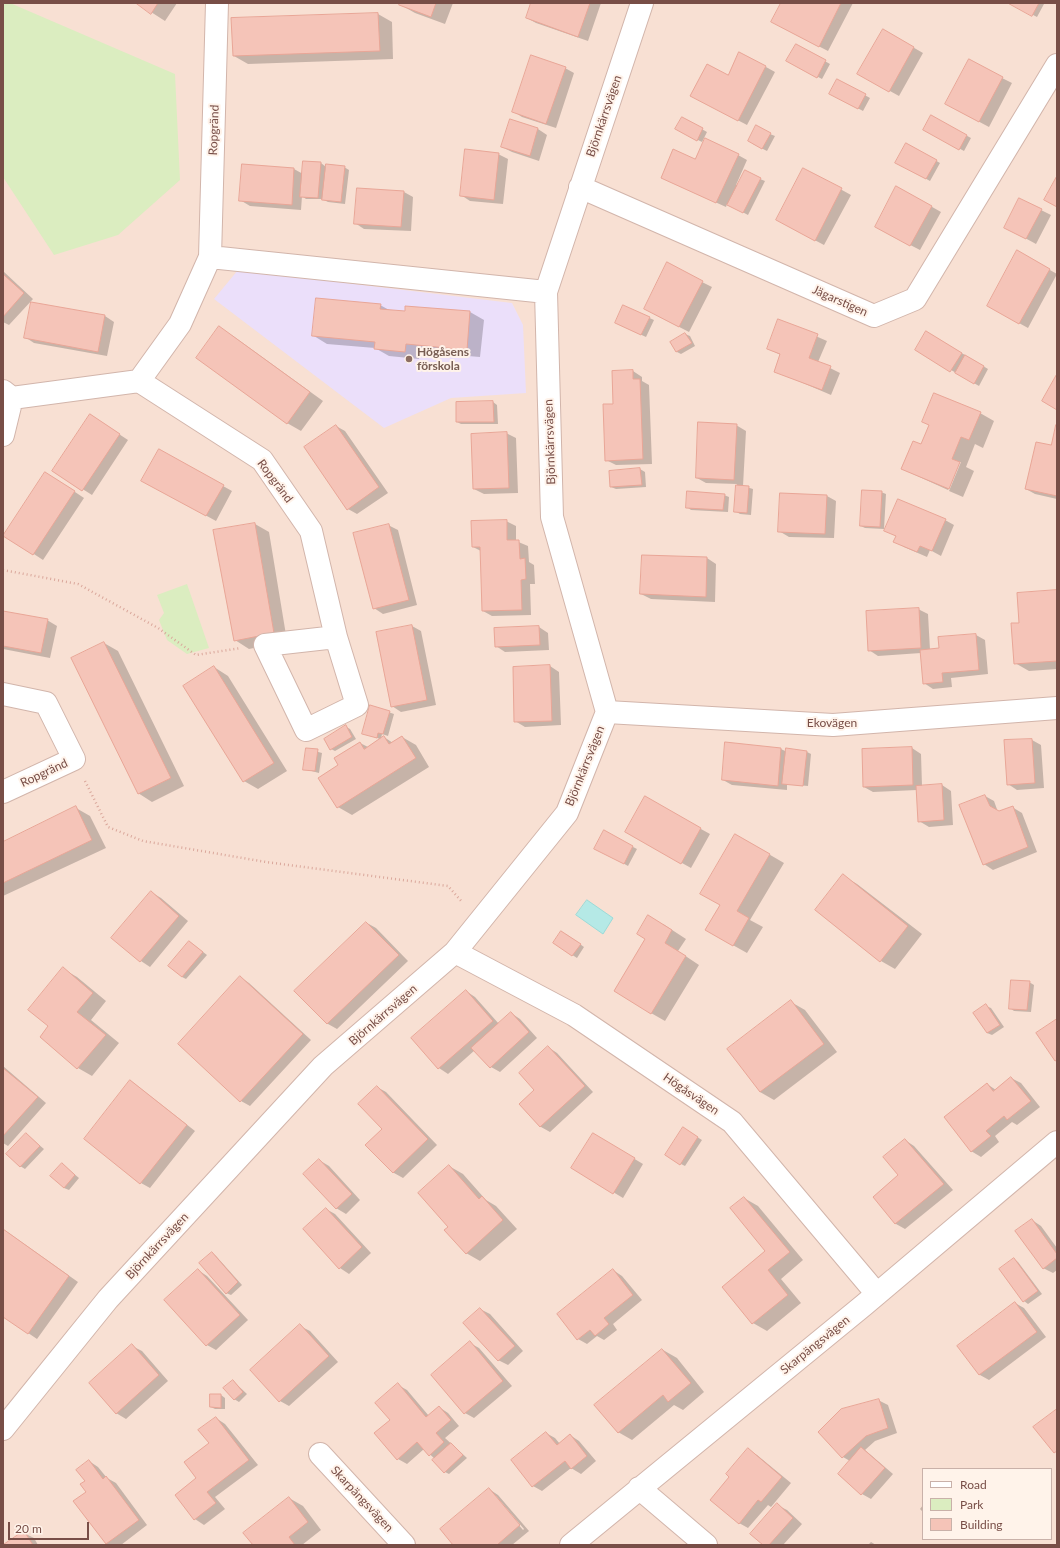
<!DOCTYPE html>
<meta charset="utf-8">
<style>
body{margin:0}
#map{position:relative;width:1060px;height:1548px;overflow:hidden;background:#feeee2;font-family:Lato,sans-serif}
canvas{display:block}
.frame{position:absolute;inset:0;border:4px solid #784e47;pointer-events:none}
.legend{position:absolute;left:922px;top:1468px;width:130px;height:72px;box-sizing:border-box;background:#fff3ea;border:1px solid #c9b1a9;margin:0;padding:5px 7px;list-style:none;font-size:12px;color:#784e47}
.legend li{display:flex;align-items:center;gap:8px;height:20px}
.legend b{width:20px;border:1px solid #c9b1a9}
.scale{position:absolute;left:8px;top:1522px;width:81px;height:18px;box-sizing:border-box;border:2px solid #784e47;border-top:0;padding-left:5px;font-size:12px;line-height:14px;white-space:nowrap;color:#784e47;-webkit-text-stroke:3px #fff3ea;paint-order:stroke}
</style>
<div id="map">
<canvas width="1060" height="1548"></canvas>
<div class="frame"></div>
<ul class="legend">
<li><b style="height:5px;background:#fff"></b>Road</li>
<li><b style="height:11px;background:#dbedc0"></b>Park</li>
<li><b style="height:11px;background:#f5c4b8"></b>Building</li>
</ul>
<div class="scale">20 m</div>
</div>
<script>
const context = document.querySelector('canvas').getContext('2d');
context.lineJoin = 'round';
function fillPath(path, color) {
  context.fillStyle = color;
  context.fill(path, 'evenodd');
}
function stroke(path, color, width, dash) {
  context.strokeStyle = color;
  context.lineWidth = width;
  context.lineCap = dash ? 'butt' : 'round';
  context.setLineDash(dash || []);
  context.stroke(path);
}
function label(font, color, halo, rows, align = 'center') {
  context.font = font + ' Lato,sans-serif';
  context.lineWidth = 4;
  context.setLineDash([]);
  context.textBaseline = 'middle';
  context.strokeStyle = halo;
  context.fillStyle = color;
  for (const [text, x, y, turn = 0] of rows) {
    context.save();
    context.translate(x, y);
    context.rotate((+turn || 0) * Math.PI / 180);
    context.textAlign = isNaN(turn) ? turn : align;
    if (halo) context.strokeText(text, 0, 0);
    context.fillText(text, 0, 0);
    context.restore();
  }
}
fillPath(new Path2D(`
 M3,3H1057V1545H3ZM923,1469H1051V1539H923Z`), '#f8e0d3');
fillPath(new Path2D(`
 M238,270L512,303L523,325L526,393L451,398L384,428L214,299Z`), '#ebdffa');
fillPath(new Path2D(`
 M3,3H10L175,74L180,180L118,235L54,255L3,177Z
 M187,584L209,648L187,654L167,640L159,620L164,613L157,595Z`), '#dbedc0');
const water = new Path2D(`
 M587,900L613,918L603,934L576,915Z`);
fillPath(water, '#b5e9e6');
stroke(water, '#9bdbd8', 1);
fillPath(new Path2D(`
 M137,3H177L165,21Z
 M401,3H453L445,24L415,13L401,5Z
 M532,3H601L588,41L536,23L527,18Z
 M782,3H853L828,51L781,27Z
 M1010,3H1042L1044,4L1037,17Z
 M378,14L392,22L393,59L248,64L234,56L232,19Z
 M883,30L923,53L899,96L859,74Z
 M796,45L830,64L822,79L788,61Z
 M766,67L775,72L747,125L701,101L728,76Z
 M565,68L574,73L556,128L522,117L513,111Z
 M1002,78L1012,83L989,127L955,109Z
 M838,80L870,98L863,111L835,96Z
 M932,117L971,138L964,151L925,130Z
 M682,118L707,132L702,142L676,129Z
 M511,121L538,129L547,135L539,161L512,152L502,147Z
 M770,134L775,136L767,151L753,144Z
 M907,144L940,163L930,181L896,162Z
 M498,154L508,159L503,204L470,201L461,195Z
 M738,155L747,160L736,185L760,179L765,181L748,215L727,204L726,207L671,182L696,160Z
 M321,163L326,167H344L349,170L345,204L328,202L322,199H306L302,196L301,210L250,206L240,200L243,165L294,169L303,174Z
 M804,169L851,195L824,245L786,225Z
 M897,187L941,212L920,250L885,232Z
 M404,192L413,197L411,231L364,229L355,223Z
 M1041,210L1051,215L1036,244L1014,232Z
 M1018,252L1057,274L1028,328L988,306Z
 M3,271L33,299L9,325L3,322Z
 M702,282L712,287L689,332L654,314Z
 M32,303L105,316L114,322L107,356L34,343L25,337Z
 M380,305L391,311L470,312L484,320L480,357L420,352L419,359L389,356L375,348L327,344L314,336Z
 M623,306L654,320L646,337L620,325Z
 M779,320L827,341L818,362L840,373L831,395L775,371L781,355L768,349Z
 M219,328L233,336L323,401L301,431L287,423Z
 M927,332L988,369L979,386L916,350Z
 M685,334L690,336L695,346L681,354L677,352L671,342Z
 M633,371L642,377V381L649,385L652,464L616,465L606,460L614,405Z
 M935,394L980,413L994,421L983,448L975,444L966,467L974,471L963,497L949,491L961,462H959L948,490L902,469L922,446L930,425Z
 M493,402L497,405L498,424H461L457,422Z
 M99,421L128,440L92,495L54,471Z
 M736,425L746,431L743,486L753,489L751,515L740,514L735,511L737,484L706,483L697,478Z
 M336,426L345,431L388,493L357,514L348,509Z
 M1057,427V499L1035,494L1026,489L1052,446Z
 M506,433L516,438L518,493L484,494L474,489Z
 M640,469L645,472L646,487L616,489L611,487L610,472Z
 M54,478L84,498L43,560L5,535Z
 M152,486H223L232,491L216,521Z
 M881,492L886,494L884,529L865,528L861,526Z
 M724,495L729,497L728,512L691,510L687,507Z
 M827,496L836,501L834,538L789,537L779,531Z
 M945,520L954,525L941,556L930,550L927,557L904,547L895,541L896,536L886,530Z
 M506,521L516,526V541L528,546L529,562L534,565L535,584H530L531,615L492,616L483,611L481,551L473,547Z
 M255,524L269,532L287,641L249,649L235,640Z
 M388,525L398,530L417,605L383,614L374,608Z
 M643,556L707,558L716,564L715,602L651,599L641,594Z
 M1057,591V669L1029,671L1015,663L1020,624Z
 M918,609L928,614L930,650L940,649L976,635L985,640L988,674L951,678L952,687L933,689L924,683L921,653L878,656L869,650Z
 M3,612L47,620L57,626L50,658L3,649Z
 M412,626L421,631L436,705L401,712L392,706Z
 M539,627L548,633L549,650L505,652L496,646Z
 M104,643L118,651L184,786L152,802L138,793Z
 M550,666L559,672L561,725L525,727L515,721L514,668Z
 M214,667L228,676L287,771L258,789L244,781Z
 M371,706L394,714L388,736L382,734L381,739L384,737L393,743L402,737L416,745L429,767L352,815L338,807L320,778L340,765L360,743L368,747L380,739L363,733Z
 M346,727L350,729L356,739L335,751L331,749Z
 M1032,740L1041,745L1044,788L1017,790L1008,784Z
 M726,743L781,749L787,752H807L811,754L808,786L787,784V786L808,788L787,786V790L732,785L723,780Z
 M912,748L921,754L922,786L942,785L951,791L953,825L929,827L919,821L917,790L873,792L864,787Z
 M307,749L322,753L319,773L304,769Z
 M985,796L994,801L998,812L1012,807L1022,813L1037,852L993,870L984,864Z
 M645,798L710,834L691,868L626,832Z
 M76,808L90,816L106,848L3,896V843Z
 M604,832L637,849L628,866L596,848Z
 M736,835L784,863L750,920L763,927L747,953L706,930L721,905Z
 M843,876L857,884L922,934L895,969L881,961L816,910Z
 M151,892L161,898L188,921L150,967L141,961L113,938Z
 M367,923L376,928L408,961L337,1029L328,1024L296,991Z
 M663,924L686,939L678,951L699,965L665,1021L651,1013L646,939Z
 M566,934L584,947L577,958L554,943Z
 M190,942L207,955L186,979L182,977Z
 M63,969L77,977L106,1001L91,1020L119,1043L92,1076L78,1068L41,1037L50,1026Z
 M240,977L249,983L311,1040L250,1106L241,1101Z
 M1029,982L1034,985L1031,1012L1014,1011L1010,1008Z
 M466,991L475,997L499,1024L511,1013L520,1019L537,1038L500,1072L491,1067L475,1050L448,1074L439,1068Z
 M791,1002L805,1010L837,1052L774,1100L760,1092Z
 M986,1006L991,1008L1004,1027L992,1035L987,1033Z
 M548,1047L557,1053L593,1092L550,1132L541,1127L520,1104L536,1090Z
 M3,1066L46,1103L8,1146L3,1143Z
 M1011,1078L1021,1083L1040,1107L1017,1125L1012,1122L995,1136L999,1142L981,1157L971,1151L987,1084L996,1090Z
 M131,1081L195,1131L150,1188L141,1183Z
 M377,1087L386,1092L437,1145L403,1178L394,1173L367,1145L384,1129Z
 M684,1129L702,1140L685,1166L681,1164Z
 M26,1134L44,1149L25,1169L20,1166Z
 M593,1134L643,1164L623,1198L573,1168Z
 M905,1140L914,1146L953,1190L905,1229L896,1224L874,1197L900,1175Z
 M319,1160L329,1166L360,1200L346,1214L336,1208Z
 M62,1164L79,1178L69,1190L64,1188Z
 M449,1166L463,1174L486,1200L496,1206L517,1229L480,1261L466,1253L449,1227Z
 M744,1198L758,1206L803,1260L781,1279L801,1303L767,1331L753,1323L723,1287L767,1251Z
 M326,1209L335,1214L371,1253L349,1274L340,1268Z
 M1032,1220L1041,1226L1057,1248V1270L1053,1273L1043,1268Z
 M3,1229L78,1282L37,1339L3,1316Z
 M212,1253L216,1256L242,1285L231,1295L226,1293Z
 M1014,1259L1018,1262L1042,1294L1028,1304L1024,1301Z
 M198,1270L207,1276L248,1320L216,1350L207,1345Z
 M613,1270L622,1276L642,1300L613,1324L617,1330L604,1340L597,1336L587,1344L578,1339Z
 M1015,1303L1024,1308L1046,1337L989,1380L980,1375L958,1346Z
 M480,1309L490,1314L523,1351L508,1365L498,1360Z
 M300,1326L310,1331L338,1362L289,1406L280,1401Z
 M470,1343L479,1348L512,1386L474,1418L465,1413Z
 M132,1346L142,1351L168,1381L126,1419L116,1413Z
 M663,1350L677,1358L704,1392L683,1410L674,1405L632,1440L618,1432Z
 M233,1381L247,1394L239,1402L234,1399Z
 M398,1385L407,1390L429,1416L439,1407L448,1413L459,1426L445,1438L467,1458L449,1474L445,1472L435,1459L424,1449L407,1464L398,1459L391,1420Z
 M221,1395L225,1398V1409H215L211,1407Z
 M878,1400L888,1405L897,1433L875,1441L865,1450L893,1474L871,1499L862,1494L850,1461L843,1457L819,1432Z
 M216,1418L225,1424L258,1465L215,1497L225,1509L204,1525L195,1519L198,1478L210,1444Z
 M546,1433L555,1438L560,1444L570,1435L579,1441L596,1461L581,1474L571,1468L542,1491L533,1486Z
 M748,1450L757,1455L791,1483L771,1507L768,1505L748,1528L739,1523L731,1476Z
 M89,1461L98,1467L107,1478L116,1483L147,1525L121,1545L106,1544L87,1492L86,1482Z
 M489,1489L498,1495L529,1531L512,1545H454ZM494,1496H496L524,1529L523,1530Z
 M289,1498L303,1506L321,1530L302,1545H254Z
 M777,1505L787,1510L802,1524L783,1545H764Z
 M923,1505V1512L920,1509Z
 M24,1533L34,1538L38,1545H5Z
 M871,1542L876,1545H868Z`), '#0003');
const building = new Path2D(`
 M136,3H158L151,14Z
 M400,3H436L431,17L399,5Z
 M531,3H590L578,37L526,18Z
 M781,3H841L819,47L771,22Z
 M1008,3H1039L1032,16Z
 M378,13L380,51L233,56L231,18Z
 M883,29L914,47L889,92L857,74Z
 M796,44L826,60L817,78L786,61Z
 M739,52L766,66L738,121L690,96L707,64L728,75Z
 M531,55L566,67L546,124L512,112Z
 M969,59L1003,77L979,122L945,104Z
 M837,79L866,94L858,109L829,94Z
 M931,115L967,135L959,150L923,130Z
 M682,117L703,128L697,141L675,129Z
 M510,119L538,128L530,156L501,147Z
 M756,125L771,133L762,149L748,141Z
 M705,138L739,154L716,203L661,178L673,149L695,159Z
 M906,143L937,160L926,179L895,163Z
 M465,149L499,153L494,200L460,196Z
 M303,161L321,162L318,198L300,197Z
 M242,164L294,168L292,205L239,201Z
 M326,164L345,166L341,202L322,200Z
 M803,168L842,188L815,241L776,220Z
 M745,170L761,178L743,213L727,205Z
 M1057,176V207L1044,200Z
 M896,186L932,206L910,246L875,227Z
 M357,188L404,191L401,227L354,224Z
 M1019,198L1042,209L1026,239L1004,228Z
 M1017,250L1050,269L1019,324L987,306Z
 M667,262L703,281L679,327L644,309Z
 M3,274L24,293L3,317Z
 M316,298L381,304L380,309L405,311V306L470,311L467,350L406,344L405,352L374,349L375,342L312,336Z
 M31,302L105,315L98,352L24,338Z
 M623,305L650,317L641,335L615,323Z
 M778,319L818,334L809,358L831,366L822,390L774,372L780,354L767,349Z
 M219,326L310,392L287,424L196,358Z
 M926,331L962,353L950,372L915,350Z
 M685,333L692,343L676,352L670,342Z
 M965,355L984,366L974,384L955,373Z
 M633,370V379H640L643,459L605,461L603,404H613L612,371Z
 M1057,374V410L1042,401Z
 M934,393L981,412L969,440L961,437L952,459L960,462L949,489L901,469L913,441L921,444L929,425L922,422Z
 M493,401L494,422H456V402Z
 M90,414L120,434L82,491L52,471Z
 M698,422L737,424L734,480L696,478Z
 M336,425L379,487L347,510L304,447Z
 M1056,425L1057,426V496L1025,489L1036,442L1051,445Z
 M507,432L509,488L473,489L471,434Z
 M159,449L224,485L206,516L141,481Z
 M640,468L642,485L610,487L609,471Z
 M45,472L75,491L33,555L3,536Z
 M736,485L749,486L747,513L734,512Z
 M862,490L882,491L880,527L860,526Z
 M687,491L725,494L723,510L686,508Z
 M780,493L827,495L825,534L778,532Z
 M898,499L946,519L932,551L920,546L917,552L893,542L896,536L884,531Z
 M507,520V540H519L520,559L525,558L526,579L521,580L522,610L482,611L480,547H472L471,521Z
 M255,523L274,633L234,641L213,530Z
 M389,524L409,600L373,609L353,533Z
 M642,555L707,557L706,597L640,594Z
 M1057,590V661L1014,664L1011,623H1019L1017,593Z
 M919,608L921,648L868,651L866,611Z
 M3,611L48,619L41,653L3,646Z
 M412,625L427,700L391,707L376,632Z
 M539,626L540,645L495,647L494,628Z
 M976,634L979,670L942,673L943,682L923,684L920,650L939,648L938,637Z
 M104,642L171,778L138,794L71,658Z
 M550,665L552,721L514,722L513,667Z
 M214,666L274,763L243,782L183,686Z
 M370,705L390,711L383,734L378,733L377,738L362,734Z
 M346,725L352,737L330,750L324,739Z
 M384,736L389,744L402,736L416,758L337,808L318,778L338,765L334,758L360,742L364,749Z
 M1032,739L1035,783L1007,785L1004,740Z
 M725,742L781,748L778,786L722,780Z
 M912,747L913,785L863,787L862,749Z
 M306,748L318,749L315,771L303,770Z
 M786,748L807,751L803,786L782,784Z
 M942,784L944,820L918,822L916,786Z
 M985,795L990,806L999,811L1013,806L1028,847L983,865L959,805Z
 M645,796L701,828L681,864L625,832Z
 M76,806L92,840L3,883V842Z
 M604,830L633,846L624,864L594,849Z
 M735,834L770,854L737,911L749,918L733,946L705,930L720,905L700,894Z
 M843,874L908,926L880,962L815,910Z
 M151,891L179,916L140,962L111,938Z
 M648,915L672,930L665,943L686,956L651,1014L614,991L645,939L637,934Z
 M366,922L399,955L327,1024L294,991Z
 M561,931L581,944L572,956L553,943Z
 M189,941L203,952L182,977L168,966Z
 M63,967L93,993L77,1012L106,1035L77,1069L40,1037L48,1026L28,1010Z
 M240,976L303,1034L240,1102L178,1044Z
 M1011,980L1030,981L1027,1010L1009,1009Z
 M466,990L493,1021L438,1069L411,1038Z
 M791,1000L824,1044L760,1092L727,1049Z
 M986,1004L1000,1025L987,1033L973,1013Z
 M511,1012L529,1032L490,1068L471,1048Z
 M1057,1019V1060L1055,1061L1036,1033Z
 M548,1046L585,1086L540,1127L519,1104L534,1090L519,1073Z
 M3,1068L38,1097L3,1136Z
 M1011,1077L1031,1101L1007,1120L1004,1116L986,1131L991,1136L971,1152L944,1117L987,1083L993,1091Z
 M130,1080L187,1125L140,1184L84,1139Z
 M377,1086L428,1139L393,1173L365,1145L382,1129L358,1104Z
 M683,1127L698,1137L680,1165L665,1155Z
 M26,1133L40,1146L20,1167L6,1154Z
 M593,1133L635,1158L613,1194L571,1168Z
 M905,1139L944,1184L895,1224L873,1197L898,1175L883,1157Z
 M319,1159L352,1194L336,1209L303,1174Z
 M62,1163L75,1175L64,1188L50,1176Z
 M449,1165L479,1199L482,1196L503,1220L466,1254L444,1230L448,1227L418,1193Z
 M744,1197L790,1252L768,1270L788,1295L752,1324L722,1287L765,1251L730,1208Z
 M326,1208L362,1247L339,1269L303,1229Z
 M1032,1219L1057,1254V1258L1043,1269L1015,1231Z
 M3,1229L69,1276L28,1334L3,1317Z
 M212,1252L238,1282L226,1294L199,1263Z
 M1014,1258L1038,1291L1023,1302L999,1269Z
 M198,1269L240,1315L206,1346L164,1300Z
 M613,1269L633,1295L604,1318L609,1324L595,1336L590,1330L577,1340L557,1314Z
 M1015,1302L1037,1332L979,1375L957,1346Z
 M480,1308L515,1346L498,1361L463,1323Z
 M300,1324L329,1356L279,1402L250,1370Z
 M470,1341L503,1381L464,1414L431,1375Z
 M132,1344L159,1375L116,1414L89,1383Z
 M662,1349L691,1383L668,1402L663,1395L618,1433L594,1405Z
 M233,1380L243,1392L234,1400L223,1388Z
 M398,1383L426,1417L439,1406L451,1420L436,1433L444,1442L429,1456L417,1442L397,1460L374,1433L390,1420L375,1403Z
 M210,1394H221V1408L210,1407Z
 M879,1399L888,1428L866,1436L842,1458L818,1432L841,1409Z
 M1057,1409V1451L1054,1453L1033,1427Z
 M216,1417L249,1460L207,1492L216,1503L194,1520L175,1495L196,1478L184,1462L209,1443L198,1430Z
 M546,1432L557,1445L570,1434L587,1456L571,1469L565,1461L532,1487L511,1460Z
 M451,1443L463,1455L444,1473L432,1460Z
 M861,1447L885,1468L861,1495L838,1474Z
 M748,1448L782,1477L761,1502L758,1500L739,1524L710,1500L729,1477L726,1474Z
 M89,1460L103,1479L106,1476L139,1520L106,1544L73,1501L86,1492L80,1484L85,1481L76,1470Z
 M489,1488L520,1525L497,1545H453L440,1529Z
 M289,1497L308,1522L289,1537L295,1545H253L243,1533Z
 M777,1503L793,1518L769,1545H763L750,1534Z
 M24,1531L33,1545H3Z`);
fillPath(building, '#f5c4b8');
stroke(building, '#e9a697', 1);
const minor = new Path2D(`
 M580,187L874,316L915,299L1057,65
 M210,257L546,292
 M139,381L262,460L311,531L336,637L357,705L306,730L265,645L336,637
 M3,391L12,398L139,381L180,324L210,257L217,3
 M3,435L12,398
 M3,694L46,703L74,759L3,792
 M607,712L833,725L1057,708
 M455,952L574,1015L732,1122L877,1294
 M3,1429L108,1299L323,1066L455,952L567,813L607,712L552,517L546,292L642,3
 M320,1454L404,1545
 M639,1488L706,1545
 M571,1545L864,1305L1057,1142`);
stroke(minor, '#d2b5ab', 24);
stroke(new Path2D(`
 M3,570L78,584L158,628L196,655L241,648
 M85,781L108,827L143,841L266,862L448,886L462,902`), '#daa79b', 2.5, [1, 3]);
stroke(minor, '#fff', 22);
for (const [x, y, r, color] of [
 [409,359,4,"#8d6e63"]
]) {
  const dot = new Path2D();
  dot.arc(x, y, r, 0, 2 * Math.PI);
  context.fillStyle = color;
  context.fill(dot);
  stroke(dot, '#fff3ea', 1.5);
}
label('12px', '#784e47', '#fff3ea', [
 ["Björnkärrsvägen",604,116,-71],
 ["Ropgränd",214,130,-88],
 ["Jägarstigen",840,301,24],
 ["Björnkärrsvägen",550,442,-92],
 ["Ropgränd",275,481,53],
 ["Ekovägen",832,723],
 ["Björnkärrsvägen",585,766,-68],
 ["Ropgränd",44,773,-25],
 ["Björnkärrsvägen",383,1015,-41],
 ["Högåsvägen",691,1094,34],
 ["Björnkärrsvägen",157,1246,-47],
 ["Skarpängsvägen",815,1345,-39],
 ["Skarpängsvägen",362,1499,47]
]);
label('bold 12px', '#785e54', '#fff3ea', [
 ["Högåsens",417,352],
 ["förskola",417,366]
], 'left');
</script>
